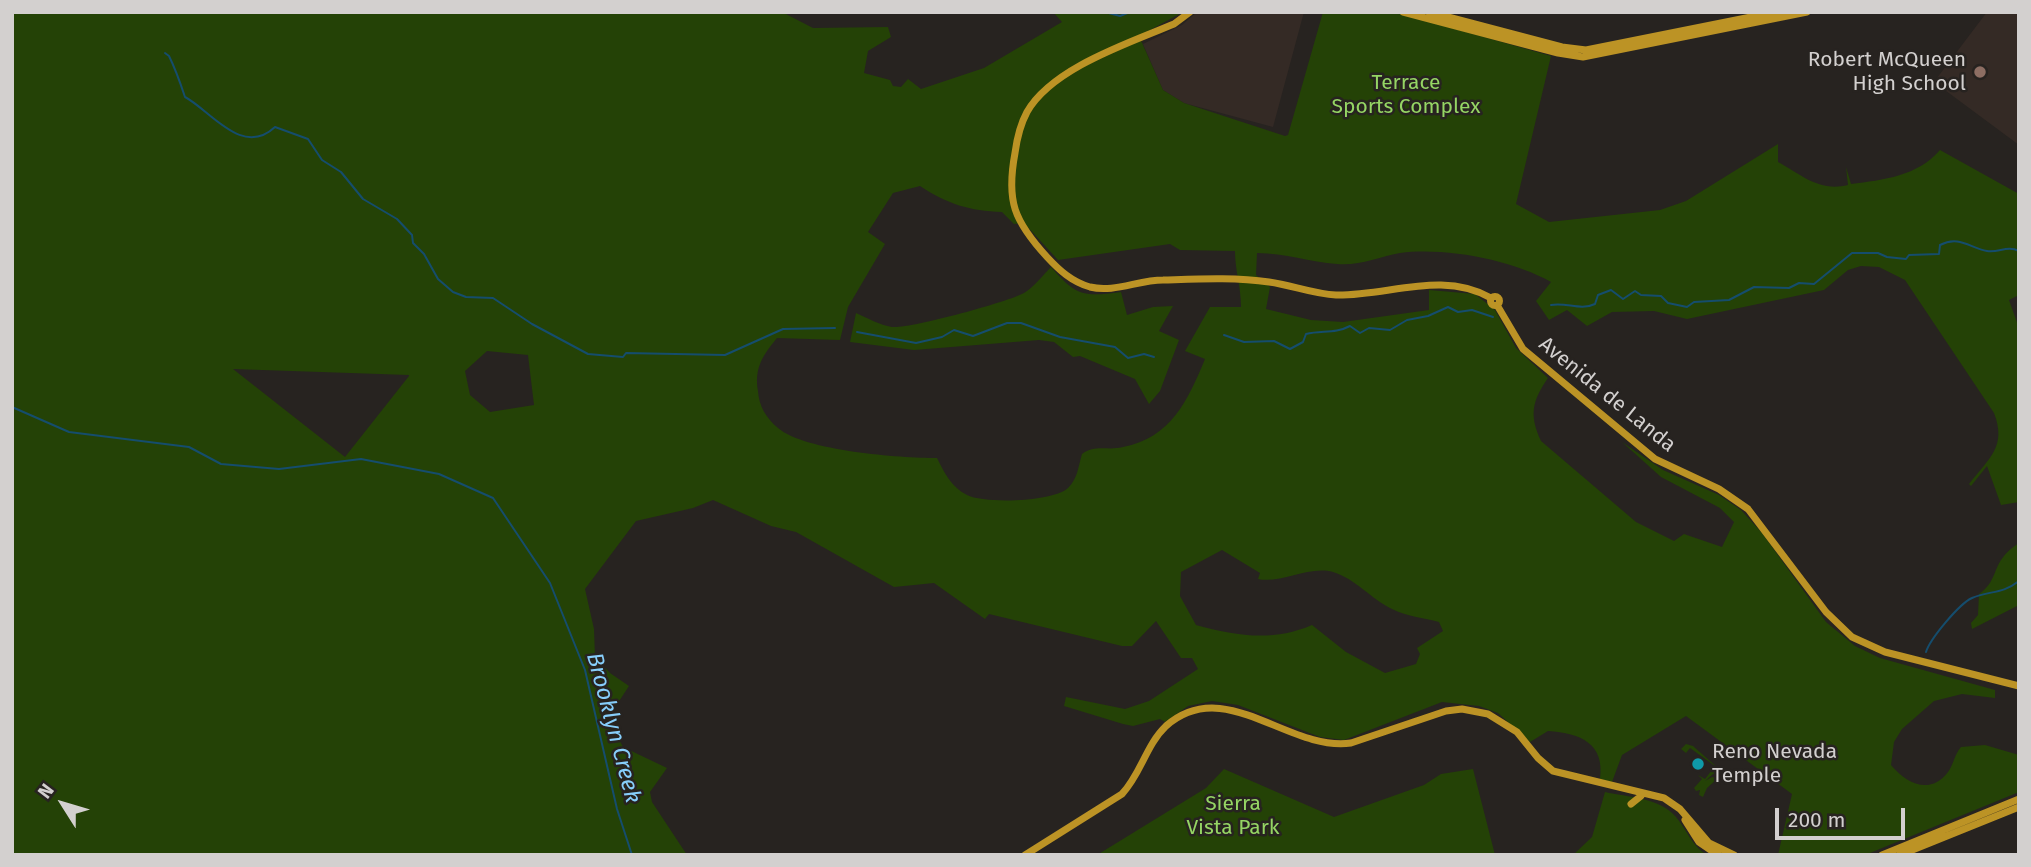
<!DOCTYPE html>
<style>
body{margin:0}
#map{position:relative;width:2031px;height:867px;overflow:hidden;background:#272320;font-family:"Fira Sans",sans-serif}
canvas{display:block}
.frame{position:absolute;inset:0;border:14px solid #d3d0cf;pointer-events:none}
.north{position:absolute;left:28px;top:769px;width:70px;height:70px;-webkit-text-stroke:5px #272320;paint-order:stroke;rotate:307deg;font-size:19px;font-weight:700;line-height:28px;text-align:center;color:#d3d0cf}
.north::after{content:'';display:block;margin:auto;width:24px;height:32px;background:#d3d0cf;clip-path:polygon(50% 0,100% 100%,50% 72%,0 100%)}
.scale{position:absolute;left:1775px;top:808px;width:130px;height:32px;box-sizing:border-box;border:4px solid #d3d0cf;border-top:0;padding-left:9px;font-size:21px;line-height:24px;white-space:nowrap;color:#d3d0cf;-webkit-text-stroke:5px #272320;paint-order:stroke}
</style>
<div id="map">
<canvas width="2031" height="867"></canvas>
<div class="frame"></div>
<div class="north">N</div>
<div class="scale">200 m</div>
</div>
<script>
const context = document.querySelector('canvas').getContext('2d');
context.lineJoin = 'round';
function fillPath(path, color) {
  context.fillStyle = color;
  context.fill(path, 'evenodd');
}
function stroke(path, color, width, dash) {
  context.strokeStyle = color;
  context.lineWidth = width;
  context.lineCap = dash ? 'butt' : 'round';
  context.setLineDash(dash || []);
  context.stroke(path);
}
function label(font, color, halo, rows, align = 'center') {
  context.font = font + ' "Fira Sans",sans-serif';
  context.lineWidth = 5;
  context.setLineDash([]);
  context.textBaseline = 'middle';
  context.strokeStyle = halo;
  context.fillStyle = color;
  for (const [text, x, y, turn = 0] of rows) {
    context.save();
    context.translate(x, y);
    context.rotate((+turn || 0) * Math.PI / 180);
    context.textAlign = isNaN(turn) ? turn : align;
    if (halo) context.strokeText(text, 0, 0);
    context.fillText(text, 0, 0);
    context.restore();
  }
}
fillPath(new Path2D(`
 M1197,12H1304L1273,127L1184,103L1163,90L1143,44L1182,25Z
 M1987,12H2019V145L1934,82Z`), '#342a25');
fillPath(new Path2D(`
 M12,12H782L813,28L888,27L891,37L868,51L864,73L890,80L893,86L901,87L908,79L921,89L984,68L1062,22L1053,12H1183L1139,36L1163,90L1184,103L1285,136L1288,135L1323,12H1396L1551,56L1516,204L1549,222L1660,210L1686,201L1778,144V162C1802,175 1819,192 1848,185L1846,167L1851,184C1883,180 1918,176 1940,150L2019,194V295L2009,300L2019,328V502L2001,505L1987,466L1971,486L1969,484C1989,458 2007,447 1994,413L1905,280L1879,267L1861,266L1848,270L1824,290L1687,319L1654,311L1612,312L1587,326L1567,310L1549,320L1536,301L1551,282C1512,260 1446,247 1400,253C1378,257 1360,266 1337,264C1310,262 1285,253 1257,253L1256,275L1270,287L1266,309L1311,320L1343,322L1429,310V290L1475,294L1495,310L1516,348L1548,378C1532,401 1529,415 1541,441L1636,522L1674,541L1684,534L1722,547L1734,522L1720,508L1661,477L1622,442L1663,470L1719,495L1741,510L1762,533L1826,622L1855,646L1880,658L1995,690V698L1962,694L1934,701L1902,729L1894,742L1891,765C1906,783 1930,796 1948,772C1954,764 1954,755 1961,747L1985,745L2019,755V792L1865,855H1778L1792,794L1686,716L1622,755L1612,782L1600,779C1605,744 1581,733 1548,731L1530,742L1498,713L1479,706L1442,702L1344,740L1320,737L1238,705L1212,701L1188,706L1165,722L1160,719L1133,726L1123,724L1064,706L1066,697L1125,709L1149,701L1198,669L1192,658H1181L1156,621L1132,646H1122L989,614L985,619L934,583L894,587L796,532L771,526L713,500L693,508L636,521L585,589L594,629L595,657L610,673L629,686L608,718L623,747L667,768L650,792L652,802L687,855H12ZM920,186C947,204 970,211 1002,212L1014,224L1024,223L1058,260L1170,244L1180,250L1235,251C1235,271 1241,286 1241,307H1210L1185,351L1205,359C1188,400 1171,438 1123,447C1108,451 1095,444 1082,454C1078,467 1078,478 1068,488C1053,502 985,504 967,495C951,487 944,472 937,458C900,458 805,451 778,428C766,418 759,406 758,391C754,368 763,355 777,338L840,340L848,307L885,244L868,232L893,193ZM487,351L528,355L534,405L490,412L470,395L465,371ZM233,369L409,375V376L345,457ZM1222,550L1260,573L1258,579C1281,584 1309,565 1333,572C1356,579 1371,599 1392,609C1406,616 1424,618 1439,622L1443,631L1417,648L1420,654L1416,664L1385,673L1346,652L1312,625C1273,642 1236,636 1196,625L1180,596L1181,572Z
 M1051,267C1076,296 1083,297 1121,292L1127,315L1153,307L1173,306L1159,331L1179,340L1160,391L1149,404L1135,379L1080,356L1073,357L1054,342L1039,340L914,350L850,342L856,313C867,318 880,325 892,327C909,329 1008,302 1024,293C1034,287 1043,275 1051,267Z
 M2019,543V605L1972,629L1971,623L1978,615L1979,594C2001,579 1989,562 2019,543Z
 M1686,744L1693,746L1718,768L1716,775L1713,774L1705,781L1712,777L1718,778L1707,788L1703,797L1699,795L1700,790L1696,791L1694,788L1702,779L1698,775L1705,779L1715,766L1690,748L1686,753L1681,749Z
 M1224,769L1334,817L1424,785L1441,774L1473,769L1495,855H1097L1206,788Z
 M1605,792C1627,797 1661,798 1676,817C1687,830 1691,845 1707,855H1573L1592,837Z`), '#244206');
stroke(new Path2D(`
 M1105,12L1120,16L1130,12
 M165,53L169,56C176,70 180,82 185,97C210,110 242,158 275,127L308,139L322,160L341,172L363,199L397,219L412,235L413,243L424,254L438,279L453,292L466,297L493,298L532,324L588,354L623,357L626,353L725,355L783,329L835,328
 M1551,305C1567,302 1580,311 1595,304L1598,295L1611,290L1623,299L1635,291L1641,295L1661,296L1668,303L1687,307L1694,302L1729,300L1754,287L1789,288L1799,283L1814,284L1852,253H1878L1887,257L1906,259L1909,255L1939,254L1940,245C1959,235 1970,248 1987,251C1999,253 2007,245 2019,251
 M857,332L916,343L942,337L954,330L973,336L1007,323H1021L1060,337L1115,347L1128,358L1144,354L1154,357
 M1224,335L1244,342L1274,341L1290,349L1303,342L1306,334C1322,330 1335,334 1350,326L1360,333L1369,328L1390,330L1407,320L1428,316L1448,307L1458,312L1472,310L1493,317
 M12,407L69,432L189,447L221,464L279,469L361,459L439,474L493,498L550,583L585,670L617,809L632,855
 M1926,652C1930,639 1959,604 1972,598C1990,590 2001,595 2019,581`), '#154d6d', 2);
stroke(new Path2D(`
 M1190,12L1174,24C1129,43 1052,68 1027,112C1020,125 1017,138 1015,153C1006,201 1014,221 1047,257C1059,270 1072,282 1090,287C1114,293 1138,280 1163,280C1197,279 1235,277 1269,282C1292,285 1313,294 1336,295C1389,296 1442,270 1491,298
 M1403,12L1558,53L1583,57L1807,12
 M1429,12L1562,47L1586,50L1776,12
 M1490.5 301a4.5 4.5 0 1 1 9 0a4.5 4.5 0 1 1-9 0Z
 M1497,305L1523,349L1655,459L1719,489L1748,509L1826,612L1852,637L1885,652L2019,686
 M1631,804L1641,796
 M1685,820L1699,842L1718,855
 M1025,855L1122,794C1141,774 1146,745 1166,726C1225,674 1288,752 1351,743L1446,711L1462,709L1488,714L1517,732L1538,758L1553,771L1664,798L1680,809L1709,843L1734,855
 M1882,855L2019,799
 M1900,855L2019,807`), '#bc9325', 7);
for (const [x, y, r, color] of [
 [1980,72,7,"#8d6e63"],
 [1698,764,7,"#0f9aa8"]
]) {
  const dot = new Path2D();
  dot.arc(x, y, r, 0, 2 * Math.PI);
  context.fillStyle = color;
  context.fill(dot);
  stroke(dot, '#272320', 2.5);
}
label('21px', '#d3d0cf', '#272320', [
 ["Robert McQueen",1966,60],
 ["High School",1966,84],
 ["Reno Nevada",1712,752,"left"],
 ["Temple",1712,776,"left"]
], 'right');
label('21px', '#95d564', '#272320', [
 ["Terrace",1406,83],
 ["Sports Complex",1406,107],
 ["Sierra",1233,804],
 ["Vista Park",1233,828]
]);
label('21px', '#d3d0cf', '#272320', [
 ["Avenida de Landa",1607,395,39]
]);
label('italic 23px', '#87cefb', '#272320', [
 ["Brooklyn Creek",613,728,75]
]);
</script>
